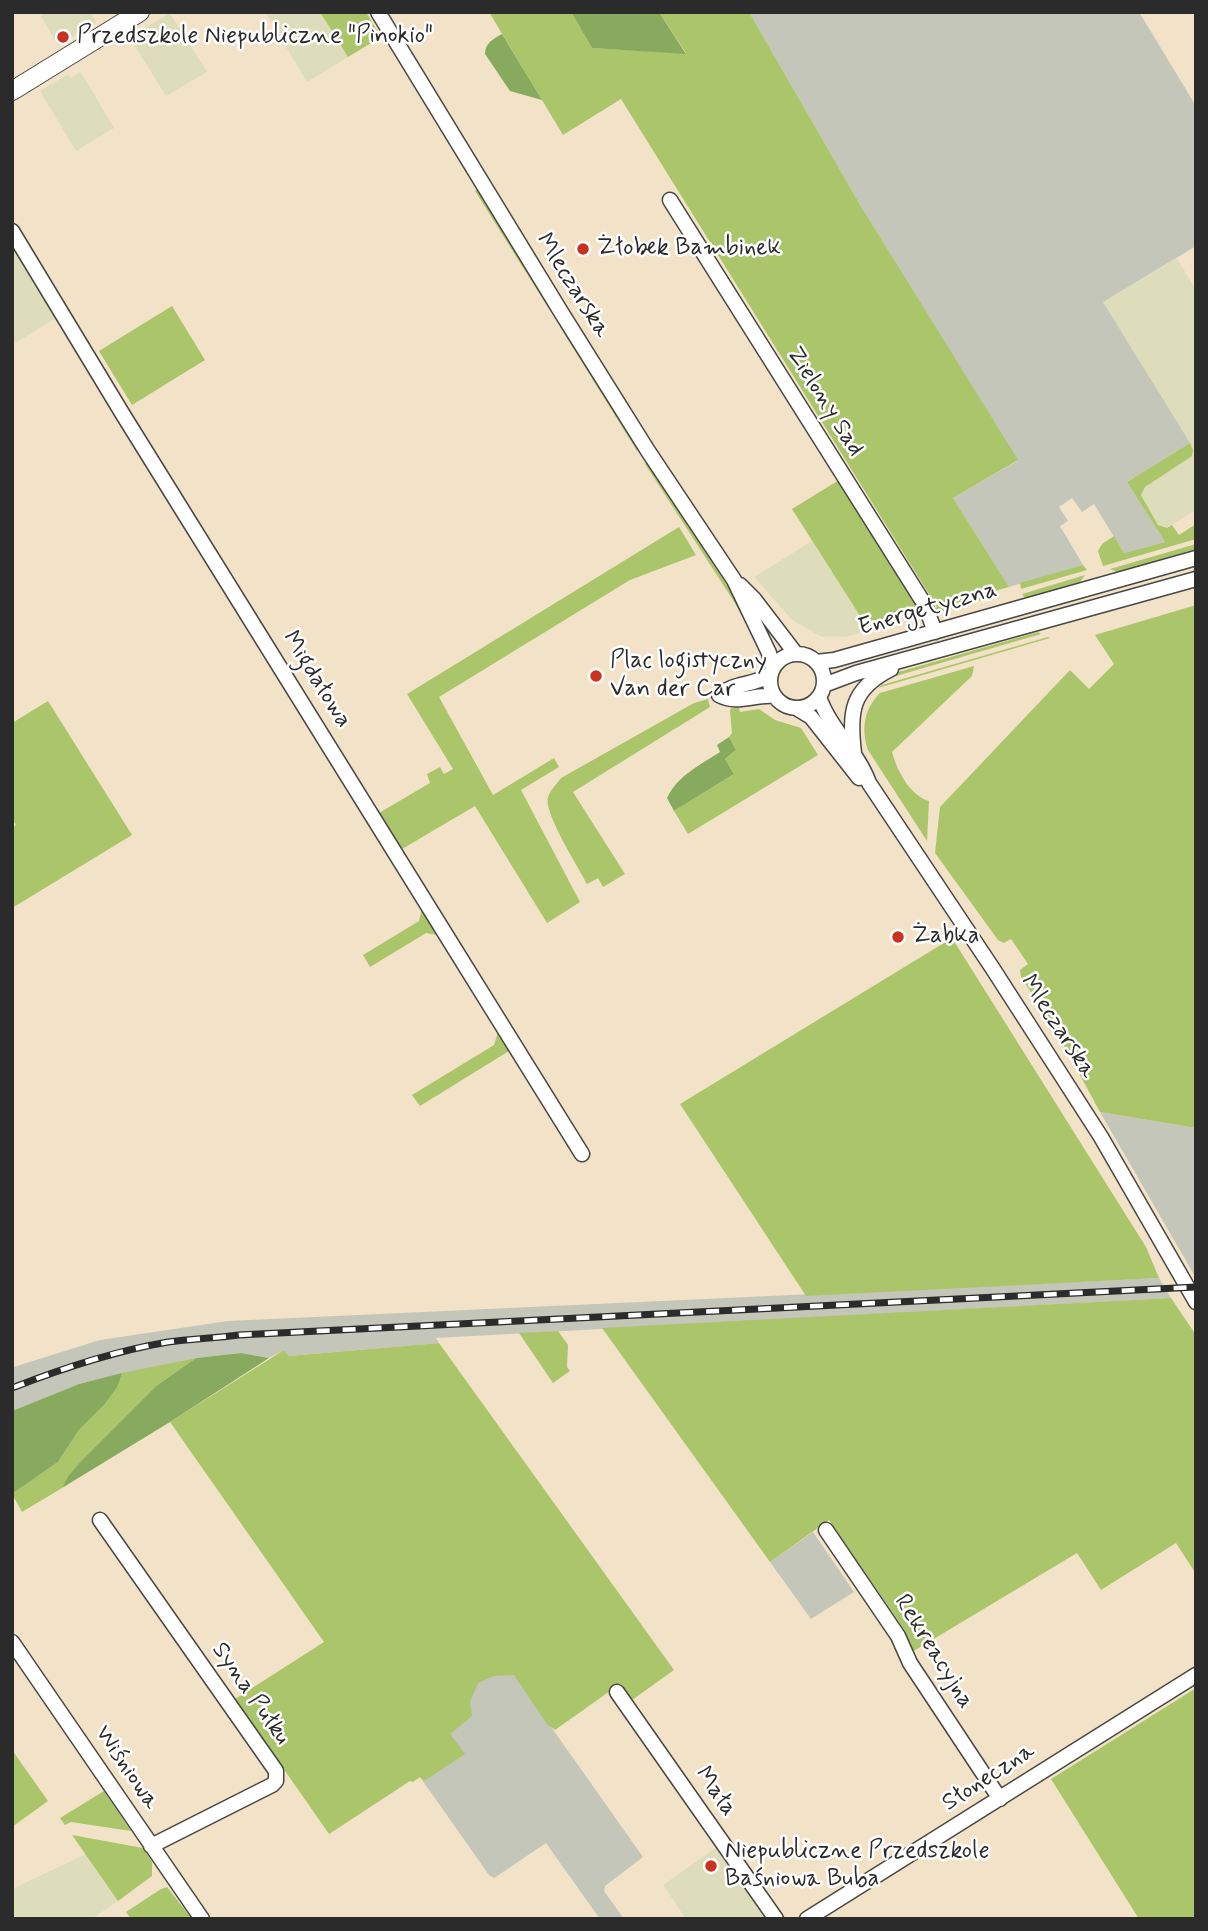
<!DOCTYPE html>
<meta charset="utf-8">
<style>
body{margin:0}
#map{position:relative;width:1208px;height:1931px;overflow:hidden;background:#f2e3c8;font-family:Mynerve,sans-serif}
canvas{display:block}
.frame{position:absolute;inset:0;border:14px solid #2b2b2b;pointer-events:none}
</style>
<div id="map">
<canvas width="1208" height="1931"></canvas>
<div class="frame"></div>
</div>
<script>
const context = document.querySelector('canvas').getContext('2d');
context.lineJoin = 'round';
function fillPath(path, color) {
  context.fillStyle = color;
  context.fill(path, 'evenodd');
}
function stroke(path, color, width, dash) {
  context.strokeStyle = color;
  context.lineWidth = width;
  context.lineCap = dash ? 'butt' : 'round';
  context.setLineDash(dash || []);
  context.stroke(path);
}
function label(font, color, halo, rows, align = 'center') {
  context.font = font + ' Mynerve,sans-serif';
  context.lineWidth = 5;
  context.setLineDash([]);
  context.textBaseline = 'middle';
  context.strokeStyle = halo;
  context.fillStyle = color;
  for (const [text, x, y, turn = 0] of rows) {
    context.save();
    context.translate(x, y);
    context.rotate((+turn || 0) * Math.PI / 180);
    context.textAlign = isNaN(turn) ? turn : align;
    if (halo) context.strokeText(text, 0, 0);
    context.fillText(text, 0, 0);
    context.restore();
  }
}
fillPath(new Path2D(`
 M39,12H90L96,22L58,46Z
 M265,12H320L348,57L307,82Z
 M170,13L207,72L166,96L129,37Z
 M81,72L114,128L76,151L40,91L68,74L71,78Z
 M12,247L56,318L12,345Z
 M1177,258L1196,290V510L1167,528L1158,525L1141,495L1142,491L1145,487L1193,450L1103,302Z
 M812,541L869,630L846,637H822L792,620L754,577Z
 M718,1846L769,1919H686L663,1885Z
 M86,1854L118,1901L92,1919H12V1889Z`), '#deddbb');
fillPath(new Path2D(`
 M749,12H1139L1196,106V246L1103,302L1190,443L1127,482L1165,542L1124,553L1094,504L1082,512L1072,498L1059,507L1068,521L1060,526L1083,565L1009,587L953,498L1017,461L862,208Z
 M1100,1112L1196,1128V1278Z
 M1159,1278L1171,1298L436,1338L439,1343L289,1356L284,1350L269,1358L241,1353L196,1358L79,1384L12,1411V1368L20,1365L100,1340L228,1321Z
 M813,1532L854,1592L811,1619L770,1562Z
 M453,1588L643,1857L605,1886L604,1891L624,1919H600L546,1843L494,1878L489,1875L420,1777Z`), '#c3c6b9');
fillPath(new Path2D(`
 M320,12H366L381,37L348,57Z
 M489,12H571L592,48L686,53L659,12H749L862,208L1018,460L953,498L1009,587L991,592L992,597L936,613L934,609L937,607L621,99L563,135Z
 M478,189L551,308L549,309L475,191Z
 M172,306L205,360L132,405L99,351Z
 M562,326L638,449L637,451L560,327Z
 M1190,443L1193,450L1192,456L1145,487L1141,495L1158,525L1167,528L1172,525L1179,535L1196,524V539L1103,566L1098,551L1102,544L1114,536L1124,553L1165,542L1127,482Z
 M647,462L738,602L754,637L733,600L645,464Z
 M839,480L918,607L899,611L901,622L869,630L792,509Z
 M679,527L696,555L630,580L439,697L493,795L554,758L559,767L521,790L580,902L547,923L475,806L402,849L379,813L430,783L427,774L440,767L444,774L453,769L407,694Z
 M1196,544V549L1117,572L1110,569Z
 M1083,565L1087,570L1021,589L1020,583Z
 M1085,575L1080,582L1025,598L1022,594Z
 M1196,605V1128L1100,1112L1055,1029L1021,977L1020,970L1028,964L1011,939L1004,943L998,940L935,853L940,807L1070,670L1089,689L1114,664L1095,635Z
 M1038,632L1041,634L882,680L895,673Z
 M1048,637L1050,638L878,688L882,685Z
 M974,666L972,676L892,752C897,770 909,795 929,801L927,841L868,750C861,729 864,709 880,693Z
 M708,699L710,707L573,792L625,874L603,887L598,878L587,884C579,868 543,812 548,797C550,790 557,784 561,778L694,703Z
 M48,701L132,835L12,908V828L16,825L12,819V723Z
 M739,707L740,712L759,709L775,720L801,728L818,755L688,834L674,811L734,774L725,759L736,750L729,737L732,733L730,711L731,708Z
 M422,908L437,935L426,933L370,967L363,955L419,921Z
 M952,938L1146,1247L1159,1278L806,1296L680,1104Z
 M498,1032L509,1051L420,1106L412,1095L494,1045Z
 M1171,1298L1196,1335V1574L1176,1543L1101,1590L1077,1553L912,1652L904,1629L829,1520L770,1562L602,1328Z
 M558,1331L568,1345L567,1367L570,1371L553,1383L519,1333Z
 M439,1343L674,1670L632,1700L620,1684L555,1730L547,1724L514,1675L494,1676L478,1683L470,1702L472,1716L450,1734L465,1754L424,1781L420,1777L413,1782L410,1781L329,1834L235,1699L324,1642L170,1422L284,1350L289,1356Z
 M196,1358L156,1386L82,1460L68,1476L62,1488L22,1512L12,1494L58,1462L79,1430L105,1404L118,1386L122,1373Z
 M1196,1688V1919H1139L1051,1779Z
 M12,1750L48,1801L12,1827Z
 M104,1791L131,1831L71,1822L65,1825L60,1818Z
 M72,1835L143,1848L152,1862V1876L118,1901Z
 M167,1887L192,1919H131L126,1912L161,1889Z`), '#abc56b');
fillPath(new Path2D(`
 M571,12H659L686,54L592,48Z
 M502,34L542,100L510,91L485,54C485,43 493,39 502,34Z
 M729,737L736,750L725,759L734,774L674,811L667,798C677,776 700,765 720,752L717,745Z
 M241,1353L269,1358L170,1422L62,1488L68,1476L82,1460L156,1386L196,1358Z
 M122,1373L118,1386L105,1404L79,1430L58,1462L12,1494V1411L79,1384Z`), '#88aa5f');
const minor = new Path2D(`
 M378,12L561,312L648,451L734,580L769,653L773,668
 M670,200L925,605L935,632
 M12,231L122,413L582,1154
 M740,585L754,599L796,654
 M770 681a27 27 0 1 1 54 0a27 27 0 1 1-54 0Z
 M816,662L834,660L1196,558
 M770,675C753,686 735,682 719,695C738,705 754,694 774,696
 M824,685L856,673L1196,579
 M819,697C830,729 858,752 869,783L993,969L1101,1137L1196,1302
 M798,709L811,717L859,778
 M854,753C849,712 851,689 891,669
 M100,1520L276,1771V1781L272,1785L151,1846
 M826,1530L898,1636L910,1663L1000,1799
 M12,1642L202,1919
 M617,1692L776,1919
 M807,1919L1196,1675`);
const tertiary = new Path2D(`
 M12,91L140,12`);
stroke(minor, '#494743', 17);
stroke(tertiary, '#494743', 20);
stroke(minor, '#fff', 14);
stroke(tertiary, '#fff', 18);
const rail = new Path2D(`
 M12,1388C63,1368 115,1351 168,1342C192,1339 216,1338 239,1335L1196,1287`);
stroke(rail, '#2b2b2b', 7);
stroke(rail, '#fff', 4.5, [13]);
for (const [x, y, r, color] of [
 [63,37,7,"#c8321e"],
 [583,249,7,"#c8321e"],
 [596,676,7,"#c8321e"],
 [898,937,7,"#c8321e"],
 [711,1866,7,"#c8321e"]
]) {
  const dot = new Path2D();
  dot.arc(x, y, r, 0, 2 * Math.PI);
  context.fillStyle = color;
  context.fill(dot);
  stroke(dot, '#fff', 2.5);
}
label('24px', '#2b2b2b', '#fff', [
 ["Przedszkole Niepubliczne \"Pinokio\"",77,37],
 ["Żłobek Bambinek",597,249],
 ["Plac logistyczny",610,662],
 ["Van der Car",610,690],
 ["Żabka",912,937],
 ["Niepubliczne Przedszkole",725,1852],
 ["Baśniowa Buba",725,1880]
], 'left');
label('24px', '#2b2b2b', '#fff', [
 ["Mleczarska",572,286,58],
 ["Zielony Sad",824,402,58],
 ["Energetyczna",928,610,-16],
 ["Migdałowa",316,680,58],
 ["Mleczarska",1057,1027,57],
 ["Rekreacyjna",933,1652,58],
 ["Syna Pułku",250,1694,55],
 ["Wiśniowa",126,1768,56],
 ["Słoneczna",989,1778,-33],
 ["Mała",715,1792,55]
]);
</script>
